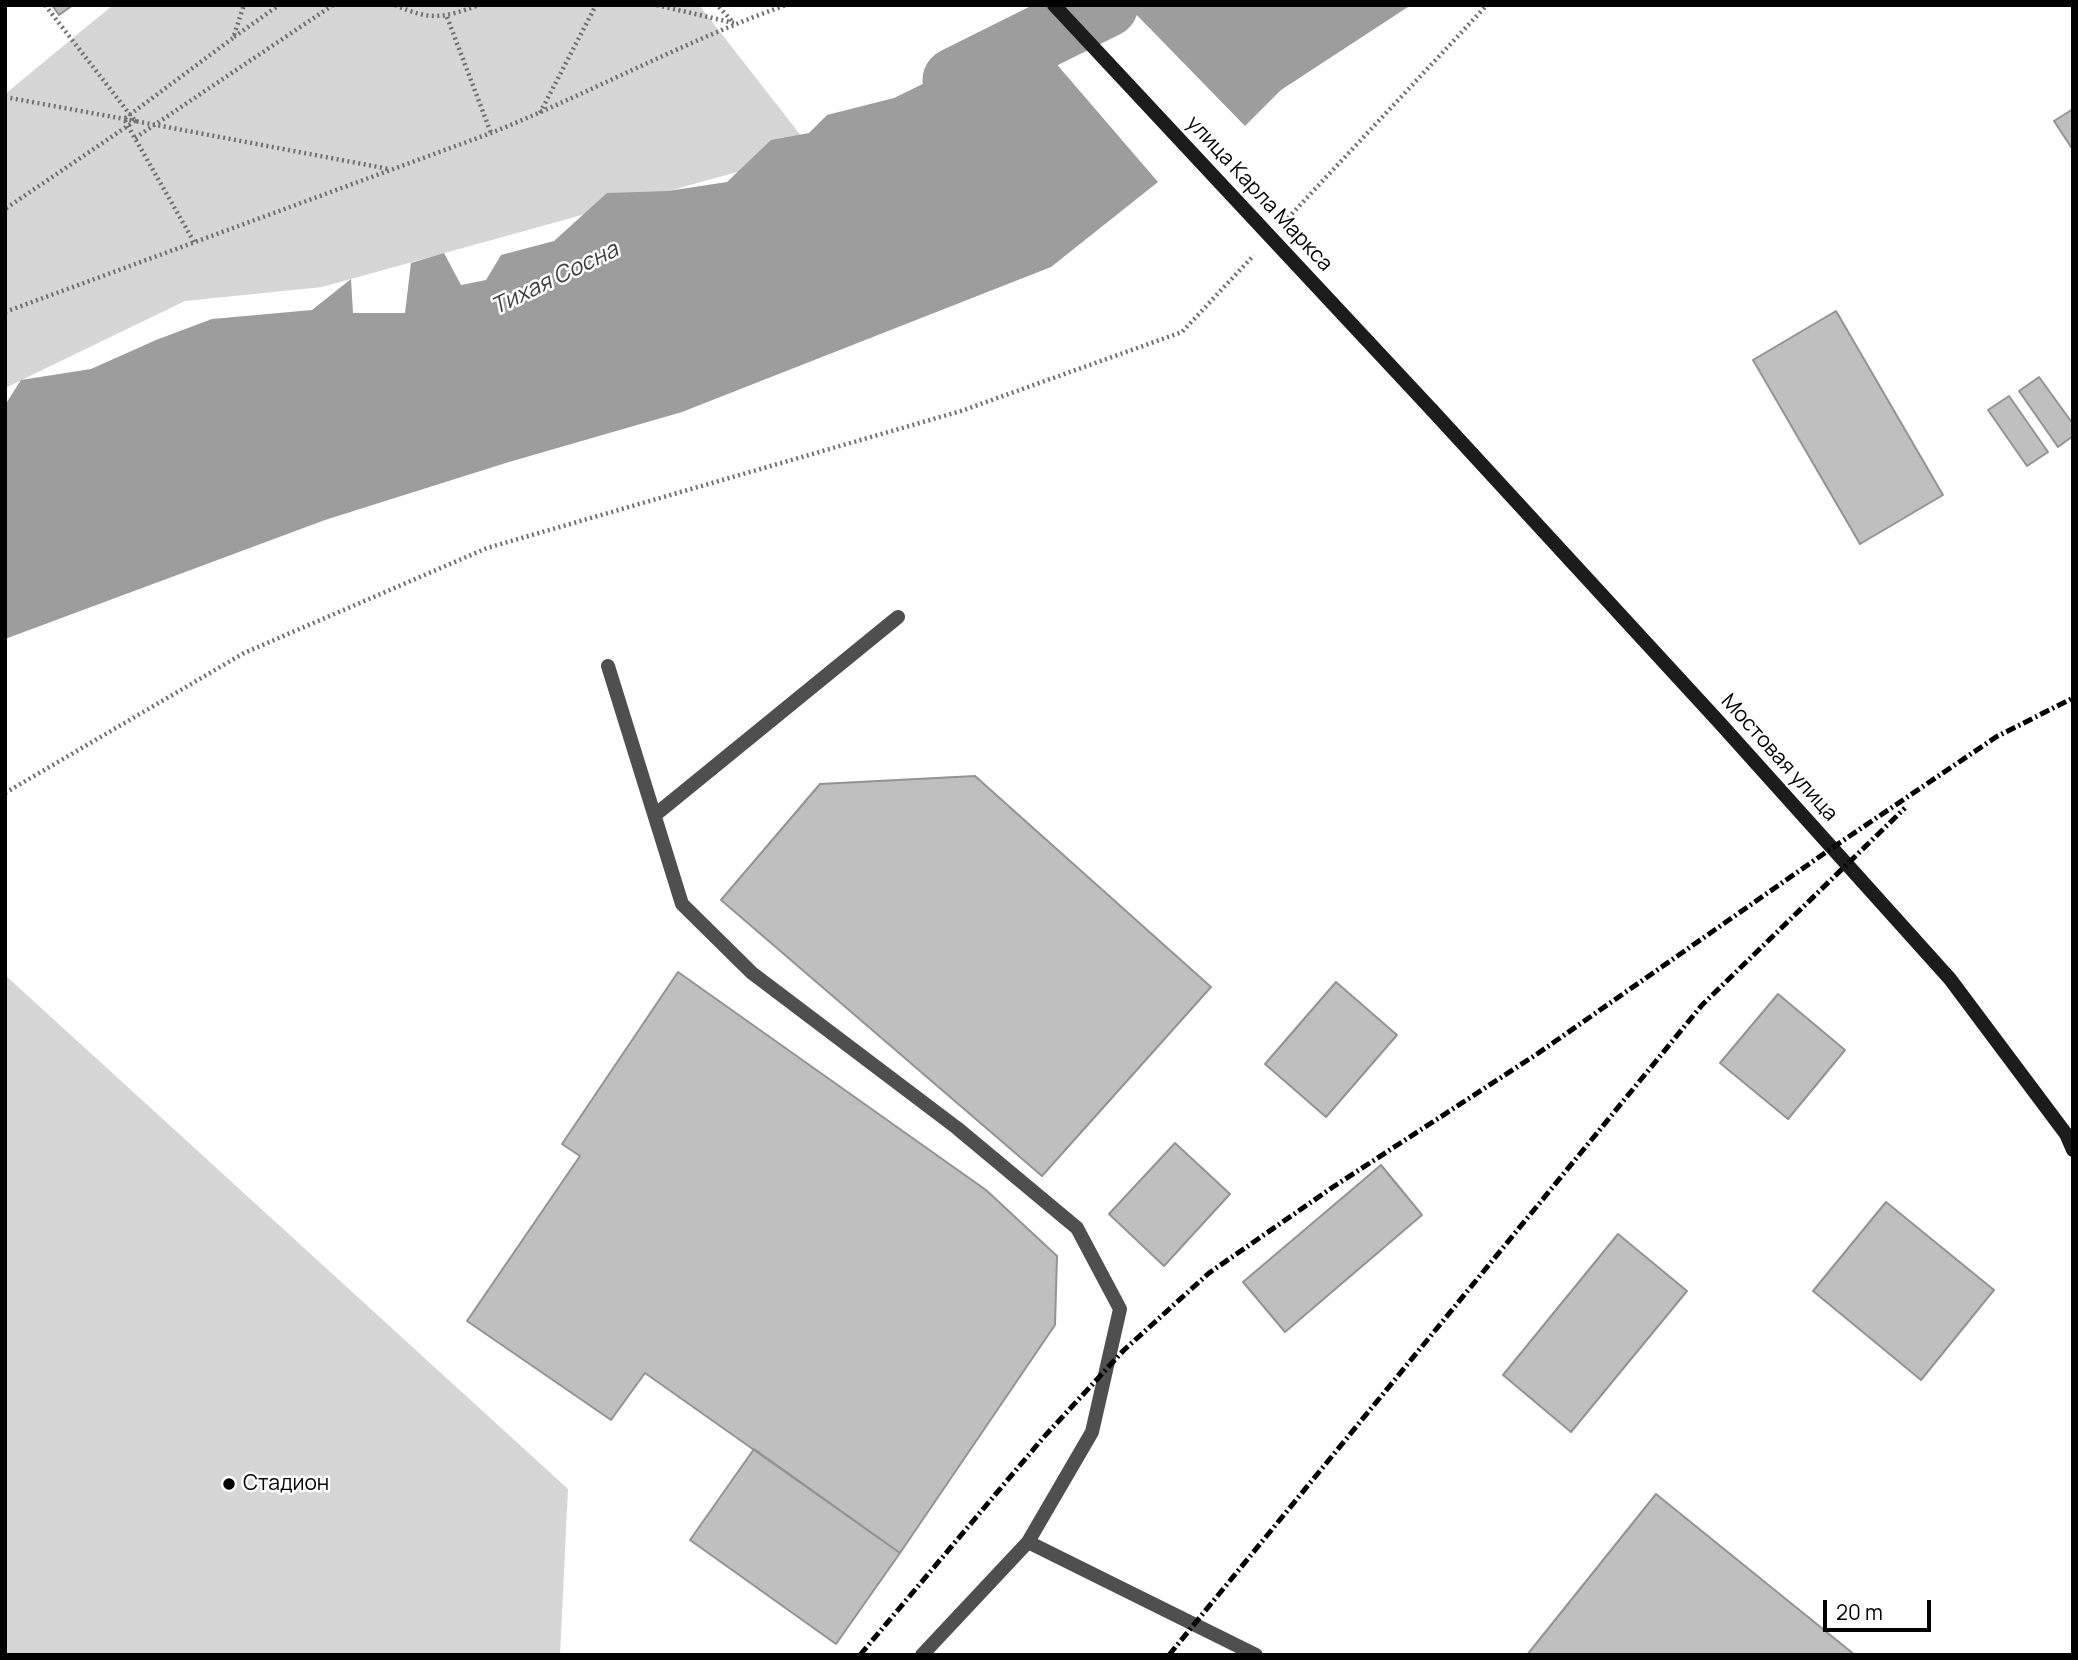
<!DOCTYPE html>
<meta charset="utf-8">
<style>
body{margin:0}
#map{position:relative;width:2078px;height:1660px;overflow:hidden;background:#fff;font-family:Manrope,sans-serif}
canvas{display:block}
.frame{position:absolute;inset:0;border:7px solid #000;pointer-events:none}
.scale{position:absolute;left:1823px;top:1600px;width:108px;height:32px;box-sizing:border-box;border:4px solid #000;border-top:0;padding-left:9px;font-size:21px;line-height:24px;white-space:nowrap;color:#000;-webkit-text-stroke:5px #fff;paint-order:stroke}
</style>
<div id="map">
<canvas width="2078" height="1660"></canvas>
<div class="frame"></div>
<div class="scale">20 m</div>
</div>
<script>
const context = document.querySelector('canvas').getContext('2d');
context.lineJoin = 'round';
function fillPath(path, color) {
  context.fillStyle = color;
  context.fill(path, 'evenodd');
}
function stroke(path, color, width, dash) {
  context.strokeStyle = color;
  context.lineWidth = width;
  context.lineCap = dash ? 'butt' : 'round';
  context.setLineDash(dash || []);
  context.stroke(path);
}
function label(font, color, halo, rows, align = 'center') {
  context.font = font + ' Manrope,sans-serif';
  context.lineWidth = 5;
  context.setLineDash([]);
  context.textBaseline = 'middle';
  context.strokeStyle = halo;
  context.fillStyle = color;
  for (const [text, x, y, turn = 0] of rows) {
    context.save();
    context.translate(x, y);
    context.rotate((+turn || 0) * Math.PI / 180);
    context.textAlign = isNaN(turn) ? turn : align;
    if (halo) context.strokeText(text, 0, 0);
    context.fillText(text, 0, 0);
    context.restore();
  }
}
fillPath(new Path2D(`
 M113,5H699L813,151L322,287L185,301L5,388V94Z
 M5,975L568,1489L560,1655H5Z`), '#d6d6d6');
fillPath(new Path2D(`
 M1127,5H1411L1281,90L1245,126Z
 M1029,32L1158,182L1051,267L682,412L509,462L325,520L5,639V405L21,380L91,369L156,340L212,319L312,310L351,279L353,313H405L411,263L444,253L461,285L486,280L501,255L554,241L607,193L668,191L727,182L771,140L809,133L827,115L894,98Z`), '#9d9d9d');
stroke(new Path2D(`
 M955,80L1106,5`), '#9d9d9d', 65);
const building = new Path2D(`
 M52,5H73L59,15Z
 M2073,109V150L2054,121Z
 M1836,311L1943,495L1860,544L1753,360Z
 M2039,377L2073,424V436L2058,447L2019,391Z
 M2009,396L2048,452L2027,466L1988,410Z
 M975,776L1211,987L1042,1176L721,900L820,784Z
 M678,972L986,1190L1057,1256L1055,1325L900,1553L645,1373L611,1420L467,1321L580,1156L562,1144Z
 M1336,982L1397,1035L1326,1117L1265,1064Z
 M1778,994L1845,1050L1788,1119L1720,1063Z
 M1175,1143L1230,1194L1164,1266L1109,1214Z
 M1381,1165L1422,1215L1285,1332L1243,1282Z
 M1886,1202L1994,1290L1921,1380L1813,1291Z
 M1618,1234L1687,1291L1571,1432L1503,1375Z
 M754,1449L900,1553L836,1644L690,1540Z
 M1656,1494L1855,1655H1527Z`);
fillPath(building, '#bfbfbf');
stroke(building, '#939393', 2);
stroke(new Path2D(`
 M45,5L135,121L389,169
 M395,5C431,21 443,18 479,5
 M657,5L734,23L717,5
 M447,17L491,133
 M234,37L279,5
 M5,97L135,121L5,209
 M540,113L596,5
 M135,138L333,5
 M1288,218L1487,5
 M194,242L124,119L233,38L244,5
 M5,312L491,133C590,93 685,41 786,5
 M5,793L244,653L487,548L961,411L1182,332L1254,255`), '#717171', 4.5, [2, 3.5]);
stroke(new Path2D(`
 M608,666L682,904L752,973L957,1128L1077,1228L1120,1309L1092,1432L1028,1542
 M655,815L898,617
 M922,1655L1028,1542L1256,1655`), '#4f4f4f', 14);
stroke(new Path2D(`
 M1432,410L1719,722L1950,979L2066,1134L2073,1150`), '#1c1c1c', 14);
stroke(new Path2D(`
 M860,1655L1043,1438L1124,1350L1209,1273L1333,1187L1537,1054L1832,848L1996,737L2073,698
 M1169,1655L1702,1005L1905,808`), '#000', 5, [10, 3.5, 2, 3.5]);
stroke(new Path2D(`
 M1054,5L1432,410`), '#1c1c1c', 14);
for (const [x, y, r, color] of [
 [229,1484,7,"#000"]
]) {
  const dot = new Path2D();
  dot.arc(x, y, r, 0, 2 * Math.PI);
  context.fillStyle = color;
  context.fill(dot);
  stroke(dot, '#fff', 2.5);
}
label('21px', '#000', '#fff', [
 ["улица Карла Маркса",1259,194,47],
 ["Мостовая улица",1779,758,48]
]);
label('21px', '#000', '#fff', [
 ["Стадион",243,1484]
], 'left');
label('italic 23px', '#3e3e3e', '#fff', [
 ["Тихая Сосна",555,279,-26]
]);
</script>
